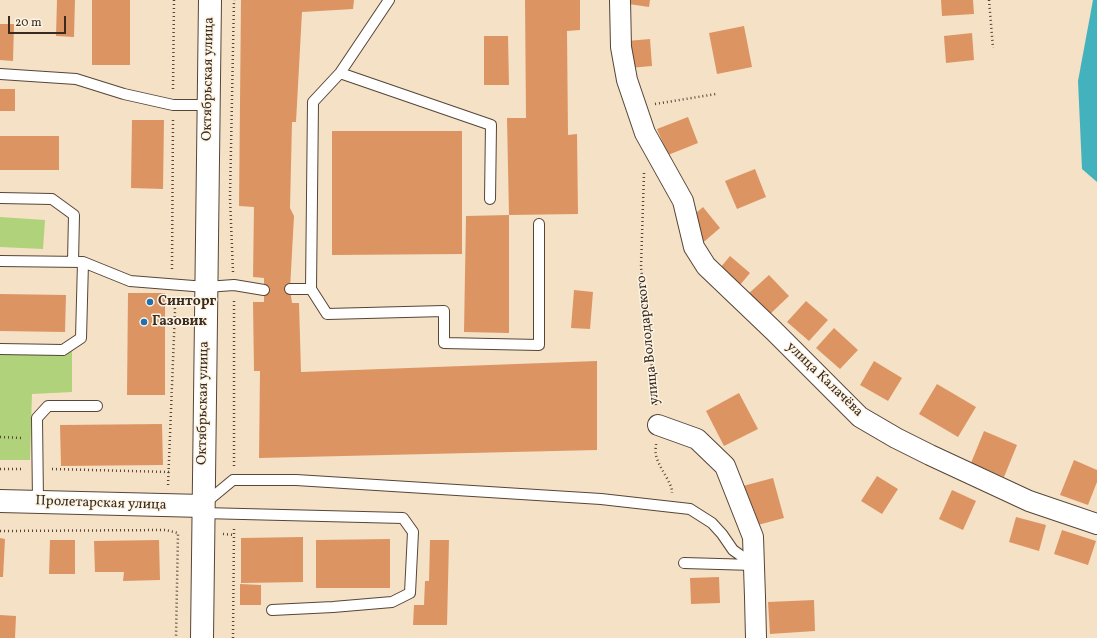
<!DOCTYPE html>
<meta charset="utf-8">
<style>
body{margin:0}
#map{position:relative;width:1097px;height:638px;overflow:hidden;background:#f5e1c6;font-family:Vollkorn,serif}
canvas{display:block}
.scale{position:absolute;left:8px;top:16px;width:58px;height:18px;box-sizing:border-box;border:2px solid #3b2a1e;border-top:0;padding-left:5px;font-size:12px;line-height:14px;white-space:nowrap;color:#3b2a1e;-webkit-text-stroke:3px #fcf5e5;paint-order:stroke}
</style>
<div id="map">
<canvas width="1097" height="638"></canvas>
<div class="scale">20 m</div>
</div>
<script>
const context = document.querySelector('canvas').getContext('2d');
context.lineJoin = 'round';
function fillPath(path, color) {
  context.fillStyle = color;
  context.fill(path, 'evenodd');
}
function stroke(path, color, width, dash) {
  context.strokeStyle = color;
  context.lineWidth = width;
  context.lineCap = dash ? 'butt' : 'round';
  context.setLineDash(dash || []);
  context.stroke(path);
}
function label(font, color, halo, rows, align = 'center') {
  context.font = font + ' Vollkorn,serif';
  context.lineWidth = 3;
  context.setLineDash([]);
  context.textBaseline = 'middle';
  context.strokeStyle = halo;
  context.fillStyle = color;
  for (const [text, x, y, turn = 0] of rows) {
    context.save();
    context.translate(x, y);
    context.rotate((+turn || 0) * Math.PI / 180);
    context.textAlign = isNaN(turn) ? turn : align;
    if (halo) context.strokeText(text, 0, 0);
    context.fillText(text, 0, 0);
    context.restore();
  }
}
fillPath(new Path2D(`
 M0,217L45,220L43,249L0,247Z
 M72,346V392L32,394L30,460H0V349Z`), '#b0d27b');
fillPath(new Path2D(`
 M1093,0H1097V182L1082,169L1078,81Z`), '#43b2bd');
fillPath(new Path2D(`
 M57,0H75L74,37L56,36Z
 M92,0H130V65H92Z
 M241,0H354L353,9L302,12L296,122H292L290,208L294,216L290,289L292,303H299L301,372L597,361V450L259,458L260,371H254L253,302H264V278L253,277L254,207L239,206Z
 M525,0H580V30L567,31L568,135L577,134L578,214L509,215L507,118H526Z
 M622,0H650L649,7L622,3Z
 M941,0H973L974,14L942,16Z
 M0,24H14L13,61L0,60Z
 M744,26L752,67L717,74L709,33Z
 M972,33L974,60L946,63L944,36Z
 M484,36H508L509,85H484Z
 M650,39L652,66L629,68L627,41Z
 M0,89H15V111H0Z
 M688,117L698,143L668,155L657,129Z
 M132,120H164L163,189L131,188Z
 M332,131H462V254L332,255Z
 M0,136H59V170H0Z
 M755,169L766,197L737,209L725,181Z
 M703,207L720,228L699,246L682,225Z
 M509,215V333L464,332L466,216Z
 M730,256L750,273L735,291L715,274Z
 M769,275L789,296L767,317L747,295Z
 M574,290L593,292L590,329L571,328Z
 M128,293H165V395H127Z
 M0,294L66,295L65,332L0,331Z
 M806,301L828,320L809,341L787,322Z
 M834,328L858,350L840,369L816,348Z
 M874,361L902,378L888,401L860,385Z
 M937,384L976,407L958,437L919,414Z
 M739,393L758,429L724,446L706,411Z
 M162,424L163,465L61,466L60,425Z
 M984,431L1017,445L1004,477L971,463Z
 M1074,460L1097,470V482L1088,505L1060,495Z
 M877,476L898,489L882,514L861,501Z
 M773,478L784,518L754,526L743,486Z
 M952,490L976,501L963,530L939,519Z
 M1016,517L1046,525L1039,551L1009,542Z
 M1062,530L1096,541L1088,565L1054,554Z
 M303,537V582L241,583V538Z
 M0,538L5,539L3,577H0Z
 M390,539V588H316V540Z
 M50,540H75V574H49Z
 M159,540L160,580L123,581L124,572H95L94,541Z
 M430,540H449L447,625H413L414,605H424L425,581H429Z
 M719,577L720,603L691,604L690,578Z
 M240,584L261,585V605H240Z
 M814,600L815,631L770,634L768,602Z
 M0,615L16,616L15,638H0Z`), '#dd9463');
const service = new Path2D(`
 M389,0L340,73L313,102L311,289L327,314L444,311V343L539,345V224
 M340,73L491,125L490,199
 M0,74L76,79L124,94L173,105H208
 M0,198L52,199L74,215L73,262
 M0,261L83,262L130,281L206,287L234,285L264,290
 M290,289H311
 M0,349L63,350L81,338L83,262
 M38,502L37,418L48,406H97
 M204,504L233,480H296L601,499L690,509L712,523L722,534L733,550L754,565
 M203,513L403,518L413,532L410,593L392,602L333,607L272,610
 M684,563L754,565`);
const minor = new Path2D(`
 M620,0L621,47L627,80L645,133L683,201L694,247L706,266L774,331L860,417L896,438L930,455L1029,501L1097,524
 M658,425L697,439L725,466L753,537L755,597L756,638`);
const secondary = new Path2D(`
 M0,501L203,506`);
const primary = new Path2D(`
 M202,638L210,0`);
stroke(service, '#574537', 12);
stroke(minor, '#574537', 22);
stroke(secondary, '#574537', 24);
stroke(primary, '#574537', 24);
stroke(new Path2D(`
 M989,0L993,48
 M173,89L174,0
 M655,104L716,94
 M644,173L641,267L656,405
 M172,269L173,118
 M233,272L230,198L234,0
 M0,437L22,438
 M656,444C656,447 655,451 656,454C657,466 673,483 672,493
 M234,466V299
 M0,469H23
 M52,469L169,472
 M168,485L175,311L174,298
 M0,531L166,530L178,533L176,638
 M223,534L234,535
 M233,638L234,529`), '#574537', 2.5, [1, 3]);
stroke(service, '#fff', 10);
stroke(minor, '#fff', 20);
stroke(secondary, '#fff', 22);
stroke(primary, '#fff', 22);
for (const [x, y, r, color] of [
 [150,302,4,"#1f6fb2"],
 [144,322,4,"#1f6fb2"]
]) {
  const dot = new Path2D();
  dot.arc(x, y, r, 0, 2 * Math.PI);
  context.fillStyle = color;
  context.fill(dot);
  stroke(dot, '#fcf5e5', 1.5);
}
label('14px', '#3b2a1e', '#fcf5e5', [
 ["Октябрьская улица",209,79,-89],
 ["улица Володарского",649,340,-96],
 ["улица Калачёва",824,380,44],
 ["Октябрьская улица",204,403,-89],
 ["Пролетарская улица",101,504,2]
]);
label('bold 14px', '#3b2a1e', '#fcf5e5', [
 ["Синторг",158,302],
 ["Газовик",152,322]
], 'left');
</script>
